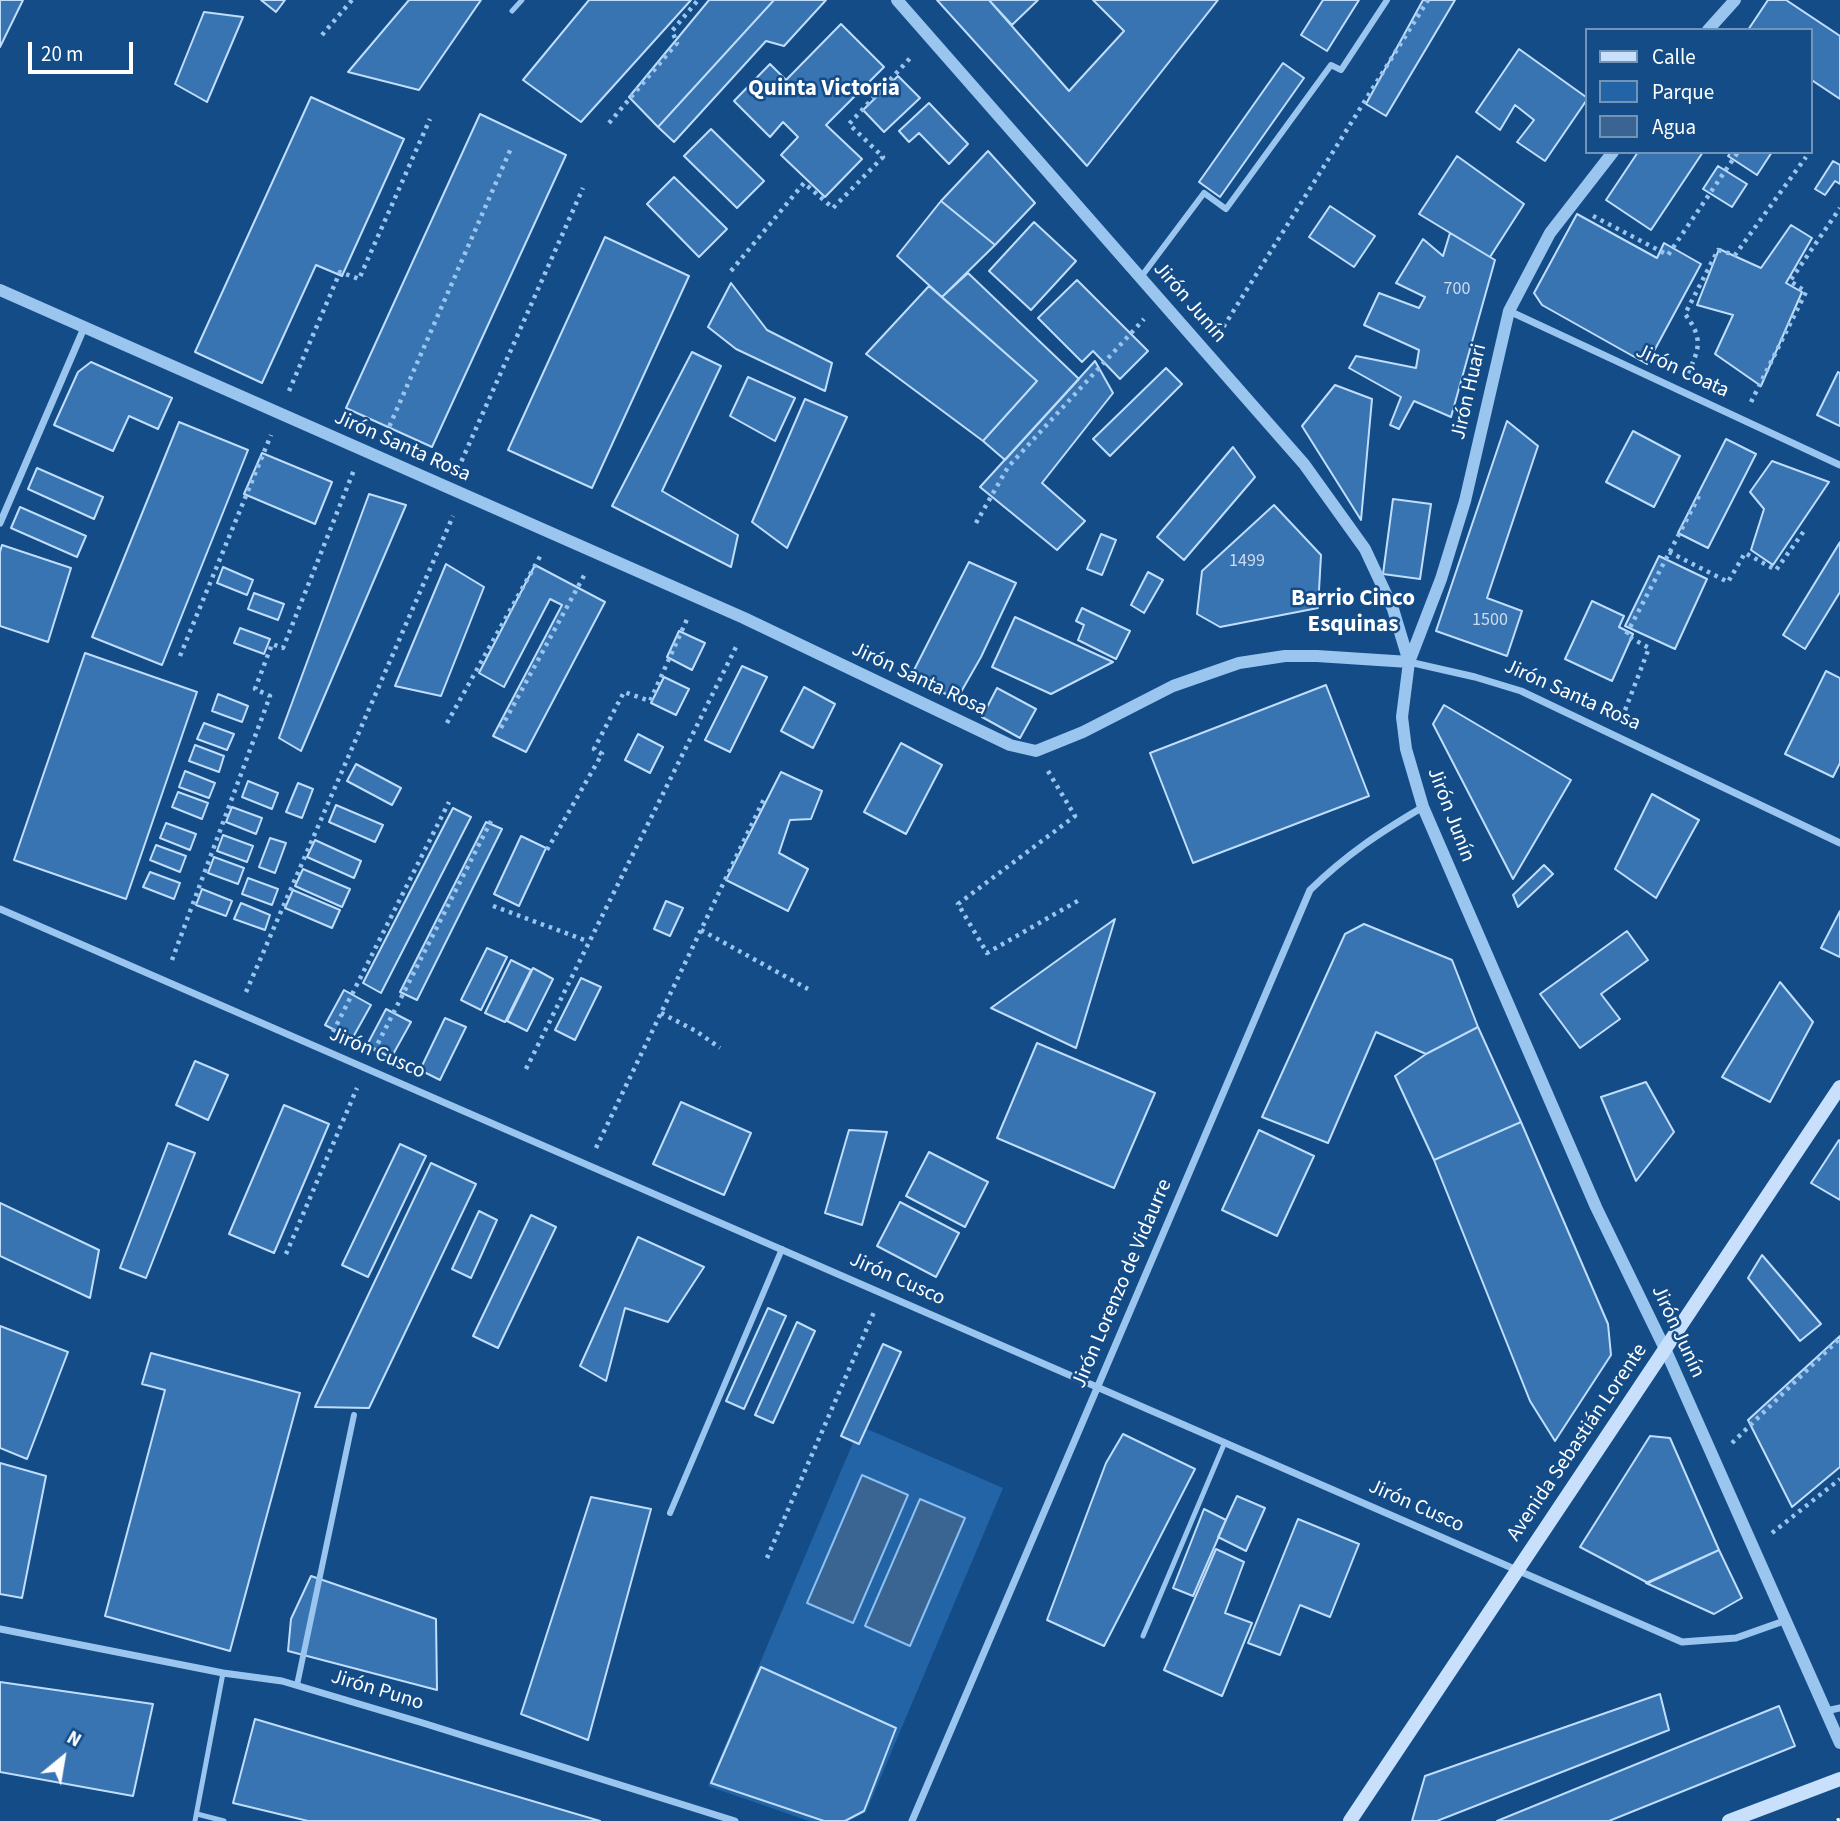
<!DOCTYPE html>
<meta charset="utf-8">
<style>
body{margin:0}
#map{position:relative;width:1840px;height:1821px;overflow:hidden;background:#144c88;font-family:"Source Sans 3",sans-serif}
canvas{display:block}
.legend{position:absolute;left:1585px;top:28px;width:228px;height:126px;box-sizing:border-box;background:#144c88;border:2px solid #7294b8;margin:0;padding:9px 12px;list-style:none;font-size:21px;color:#fff}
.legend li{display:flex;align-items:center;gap:14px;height:35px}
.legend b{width:35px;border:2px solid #7294b8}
.north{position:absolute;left:28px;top:1723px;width:70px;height:70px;-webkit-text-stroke:5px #144c88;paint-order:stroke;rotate:30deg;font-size:19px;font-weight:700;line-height:28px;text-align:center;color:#fff}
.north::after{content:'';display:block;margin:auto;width:24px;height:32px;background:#fff;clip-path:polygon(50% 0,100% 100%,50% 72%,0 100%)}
.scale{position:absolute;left:28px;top:42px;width:105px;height:32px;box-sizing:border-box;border:4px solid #fff;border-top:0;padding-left:9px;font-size:21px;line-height:24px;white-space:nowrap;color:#fff;-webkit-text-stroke:5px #144c88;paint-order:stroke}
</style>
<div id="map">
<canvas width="1840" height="1821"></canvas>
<ul class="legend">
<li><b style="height:9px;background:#c8e0fb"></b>Calle</li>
<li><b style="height:19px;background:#2364a6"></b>Parque</li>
<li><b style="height:19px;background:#3a6491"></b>Agua</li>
</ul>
<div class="north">N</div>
<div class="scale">20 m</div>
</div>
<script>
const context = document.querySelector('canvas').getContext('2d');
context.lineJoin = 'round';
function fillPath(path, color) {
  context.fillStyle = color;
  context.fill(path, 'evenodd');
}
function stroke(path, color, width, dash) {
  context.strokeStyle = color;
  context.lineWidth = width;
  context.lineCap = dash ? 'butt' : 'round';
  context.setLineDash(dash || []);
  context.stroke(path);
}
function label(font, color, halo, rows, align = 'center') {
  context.font = font + ' "Source Sans 3",sans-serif';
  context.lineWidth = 5;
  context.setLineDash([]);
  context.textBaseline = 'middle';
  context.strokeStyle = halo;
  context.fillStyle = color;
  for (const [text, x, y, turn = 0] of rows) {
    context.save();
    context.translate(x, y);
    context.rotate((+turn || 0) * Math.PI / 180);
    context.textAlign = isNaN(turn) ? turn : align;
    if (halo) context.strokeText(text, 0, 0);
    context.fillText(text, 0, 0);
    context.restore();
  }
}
fillPath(new Path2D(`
 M860,1426L1003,1488L866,1812L849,1821H809L708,1786Z`), '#2364a6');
const water = new Path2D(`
 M862,1475L908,1495L853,1623L807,1603Z
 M920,1499L965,1518L910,1646L865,1626Z`);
fillPath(water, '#3a6491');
stroke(water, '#8cc0f2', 2);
const building = new Path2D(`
 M0,0H23L0,47Z
 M261,0H285L276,12Z
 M409,0H481L419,90L348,72Z
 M589,0H691L581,122L523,80Z
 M709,0H774L658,127L629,97Z
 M774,0H826L784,46L766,41L674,142L658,127Z
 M937,0H989L1069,91L1124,31L1093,0H1218L1087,166Z
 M989,0H1038L1012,25Z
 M1323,0H1359L1327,51L1301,35Z
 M1423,0H1455L1386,116L1366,104Z
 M1768,0H1786L1840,36V99L1810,79V30H1748Z
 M204,12L243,17L207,102L175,84Z
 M841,24L884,67L826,125L862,159L825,197L781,155L798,137L783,122L770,137L734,101L770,64L786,80Z
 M1519,49L1586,97V101L1545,161L1517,142L1534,120L1515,105L1500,130L1476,112Z
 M1283,63L1304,78L1220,197L1199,182Z
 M898,76L920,98L884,132L863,110Z
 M311,97L404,139L342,276L316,265L262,383L195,352Z
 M929,103L968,144L949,164L919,133L909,142L899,131Z
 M480,114L566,155L432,447L346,408Z
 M711,129L764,181L737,208L684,156Z
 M988,151L1035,203L995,245L941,201Z
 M1638,152H1703L1651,230L1606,200Z
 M1731,152H1772L1757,175L1728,156Z
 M1457,156L1524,204L1490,257L1419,214Z
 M1833,161L1840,165V184L1835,181L1825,195L1815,189Z
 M1718,166L1747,184L1732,207L1703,189Z
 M674,177L727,229L699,257L647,204Z
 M941,201L995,245L942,297L897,256Z
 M1330,206L1375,236L1354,267L1309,237Z
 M1577,214L1657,258L1664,243L1701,264L1647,364L1542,305L1534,293Z
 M1034,222L1076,261L1031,310L989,271Z
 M1791,225L1812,238L1786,283L1802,292L1761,386L1715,354L1733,315L1697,305L1719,249L1761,268Z
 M1450,233L1495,260L1451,417L1414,401L1399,429L1390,425L1401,397L1349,368L1356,356L1416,368L1419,350L1364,325L1379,293L1419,308L1425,297L1396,283L1423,239L1443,256Z
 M605,237L689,276L592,488L508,450Z
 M968,273L1079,379L1005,460L983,441L1037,381L942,297Z
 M1077,280L1148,351L1120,379L1093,351L1082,362L1038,318Z
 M731,283L767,330L832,363L825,391L736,349L708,327Z
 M929,286L1037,381L983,441L866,354Z
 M692,352L721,366L662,491L738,535L731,567L612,506Z
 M1095,361L1113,393L1042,483L1085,521L1057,550L980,487Z
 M91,362L172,398L158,429L129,416L113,451L54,425L78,372Z
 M1166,368L1182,384L1110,456L1093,439Z
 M1838,372L1840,373V426L1817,415Z
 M748,377L795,398L775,441L730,416Z
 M1335,385L1372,399L1361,520L1302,426Z
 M805,399L847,417L787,548L752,522Z
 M1507,421L1538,446L1487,598L1522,611L1507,656L1436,631Z
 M179,422L248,450L162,665L92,637Z
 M1633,431L1680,456L1654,507L1606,482Z
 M1726,439L1756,454L1708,548L1678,533Z
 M1233,447L1255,477L1184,560L1157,537Z
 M262,453L332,482L315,524L244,494Z
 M1772,461L1829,482L1773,565L1751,550L1764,509L1750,492Z
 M37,468L103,497L94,519L28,489Z
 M369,494L406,505L301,751L279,738Z
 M1393,499L1431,504L1420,579L1383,574Z
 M1274,505L1321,555L1318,608L1220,627L1197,614L1202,571Z
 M20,507L86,536L77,557L11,528Z
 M1101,534L1116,540L1102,575L1087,569Z
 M1840,542V592L1805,649L1783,635Z
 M2,545L71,568L48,642L0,626V552Z
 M1659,556L1707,579L1675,649L1625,626Z
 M969,562L1016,583L981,657L957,699L910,678Z
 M446,564L484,587L441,696L395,686Z
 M535,565L605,602L526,752L493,736L562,605L550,599L504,687L479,673Z
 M223,567L253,580L247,595L217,583Z
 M1148,572L1163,580L1144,613L1131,605Z
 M254,593L284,604L278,620L248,609Z
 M1592,601L1624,616L1619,627L1633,634L1612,681L1565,659Z
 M1082,608L1130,631L1116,659L1078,640L1084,625L1076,621Z
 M1015,617L1113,662L1051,694L992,667Z
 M240,628L270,639L264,654L234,643Z
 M679,631L705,643L692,670L667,657Z
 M85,653L197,692L126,899L14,860Z
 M742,666L767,677L730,752L705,740Z
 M1826,671L1840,678V763L1833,777L1785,754Z
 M664,677L689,689L676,715L651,703Z
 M1326,685L1369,796L1193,863L1150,753Z
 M804,687L835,704L813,748L781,731Z
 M997,688L1036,709L1020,738L982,717Z
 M218,694L248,706L242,722L212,711Z
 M1444,705L1571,780L1513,879L1433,724Z
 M204,723L234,734L227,750L197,739Z
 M638,734L663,747L650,773L625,760Z
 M901,743L942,765L906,834L864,812Z
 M195,745L224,756L219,772L189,761Z
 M356,764L401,788L392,805L347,781Z
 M185,771L215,783L209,798L179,787Z
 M781,772L822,791L811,819L790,820L779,853L808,869L788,911L726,880Z
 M248,781L278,793L272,809L242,797Z
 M298,783L313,789L302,818L286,812Z
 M178,792L208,803L202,819L172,807Z
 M1652,794L1699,820L1656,898L1615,869Z
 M336,805L383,825L375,842L329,822Z
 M232,807L262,818L256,834L226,822Z
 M453,808L471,817L381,993L363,983Z
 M486,822L502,829L417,1000L400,992Z
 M166,823L196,834L190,850L160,838Z
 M223,835L253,846L247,862L217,851Z
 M521,836L546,848L519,906L494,894Z
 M270,838L286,843L275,873L259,867Z
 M315,840L361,861L354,878L307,857Z
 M156,845L186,856L180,872L150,860Z
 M214,857L244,868L238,884L208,873Z
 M1544,865L1553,874L1518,907L1513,895Z
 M303,869L350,889L342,907L295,886Z
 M150,872L180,883L174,899L143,887Z
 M248,878L278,889L272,905L242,894Z
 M202,889L232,901L226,916L196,905Z
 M293,890L340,910L332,928L285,908Z
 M666,901L683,908L670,936L654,929Z
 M241,903L270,915L265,930L234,919Z
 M1840,911V957L1821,948Z
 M1115,919L1076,1048L991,1008Z
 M1364,924L1452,960L1478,1027L1426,1054L1376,1032L1328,1143L1262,1117L1345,934Z
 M1627,931L1648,960L1601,994L1620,1019L1580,1048L1540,994Z
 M487,948L507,957L481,1010L461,1000Z
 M511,960L531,970L505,1022L485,1013Z
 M533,968L553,979L527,1031L507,1021Z
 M581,978L601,987L575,1040L555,1030Z
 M1780,982L1813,1022L1770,1102L1722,1077Z
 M344,990L371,1005L352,1039L325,1025Z
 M386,1009L411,1022L391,1058L367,1045Z
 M445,1018L466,1027L440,1080L420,1070Z
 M1478,1027L1521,1122L1434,1160L1395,1076L1426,1054Z
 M1037,1043L1155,1093L1114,1188L997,1138Z
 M195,1061L228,1075L208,1120L176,1105Z
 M1646,1082L1674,1132L1636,1181L1601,1097Z
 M681,1102L751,1133L724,1195L653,1164Z
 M284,1105L329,1124L274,1253L229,1234Z
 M1521,1122L1608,1324L1611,1355L1555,1441L1530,1401L1434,1160Z
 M849,1130L887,1132L862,1225L825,1213Z
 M1259,1130L1314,1156L1277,1236L1222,1210Z
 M1839,1140L1840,1141V1200L1811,1183Z
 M168,1143L195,1153L146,1278L120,1268Z
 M400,1144L426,1156L368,1277L342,1265Z
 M929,1152L988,1182L965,1227L906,1196Z
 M431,1163L476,1184L369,1408L315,1407Z
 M900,1202L959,1233L936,1277L877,1246Z
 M0,1203L99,1250L90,1298L0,1256Z
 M479,1211L497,1220L471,1278L452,1269Z
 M531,1215L556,1227L498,1348L473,1336Z
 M638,1237L704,1267L668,1322L625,1308L606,1381L580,1366Z
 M1762,1255L1821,1324L1800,1341L1748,1278Z
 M768,1308L786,1316L744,1409L726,1401Z
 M797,1322L815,1331L773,1423L755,1415Z
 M0,1326L68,1352L27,1459L0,1448Z
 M1840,1336V1467L1792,1507L1748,1420Z
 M883,1344L901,1352L859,1444L841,1436Z
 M151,1353L300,1393L230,1651L105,1616L165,1390L142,1384Z
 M1123,1434L1195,1469L1104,1646L1047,1620L1106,1463Z
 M1650,1436L1670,1438L1719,1550L1648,1583L1580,1547Z
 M0,1463L46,1476L22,1598L0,1594Z
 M1237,1496L1265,1508L1246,1551L1218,1537Z
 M591,1497L651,1509L588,1740L521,1714Z
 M1204,1509L1226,1520L1193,1596L1173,1588Z
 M1298,1519L1359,1544L1330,1617L1300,1605L1280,1655L1248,1643Z
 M1216,1549L1244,1562L1225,1613L1252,1623L1222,1696L1164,1670Z
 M1719,1550L1742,1598L1714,1614L1646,1583Z
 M311,1576L436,1619L437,1690L288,1651L291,1619Z
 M761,1667L896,1728L864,1811L845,1821H824L711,1783Z
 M0,1682L153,1704L133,1796L0,1772Z
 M1660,1694L1669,1730L1437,1821H1412L1425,1776Z
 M1779,1706L1795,1746L1609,1821H1497Z
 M255,1719L600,1821H308L233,1803Z`);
fillPath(building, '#3874b1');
stroke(building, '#c0defb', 2);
stroke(new Path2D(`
 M322,35L352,0
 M609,123L677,43L672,31L698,0
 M1593,216L1668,255L1738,152
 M731,271L804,183L833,208L883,157L849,124L913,55
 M1219,334L1428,0
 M1688,373C1700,348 1703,338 1685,314L1718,250L1735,255L1806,157
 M289,391L340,272L359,279L430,119
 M1751,402L1806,292L1790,281L1840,208
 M386,434L512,146
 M458,469L583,188
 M976,523L1008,467L1144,319
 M1669,552L1728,582L1745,553L1776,570L1804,531
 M180,656L271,435
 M1622,718L1649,648L1626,635L1699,496
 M447,723L542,553
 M501,728L586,572
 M1048,771L1075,816L958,904L987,953L1081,899
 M547,850L602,754L594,749L624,692L650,701L688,617
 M493,906L587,941
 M701,930L808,989
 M172,960L270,696L255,689L272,644L283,648L354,470
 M246,992L453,516
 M661,1013L696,1031L720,1048
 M333,1032L449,802
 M374,1051L491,821
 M526,1069L736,647
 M596,1148L764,799
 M286,1254L357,1088
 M1732,1443L1839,1339
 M1772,1533L1840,1479
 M767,1558L874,1312`), '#9ac5ef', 4.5, [3.5, 5]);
stroke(new Path2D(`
 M512,11L522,0
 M1143,1636L1225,1442
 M197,1814L224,1821
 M195,1821L223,1673`), '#9ac5ef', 5);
stroke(new Path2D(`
 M1141,277L1204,193L1226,209L1331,65L1341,70L1387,0
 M670,1513L782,1249
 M297,1685L354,1415`), '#9ac5ef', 6);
stroke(new Path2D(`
 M1509,311L1840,465
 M0,523L84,328
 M1409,662L1475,677L1521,691L1840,843
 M0,909L1682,1642L1736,1638L1784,1621
 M0,1629L223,1673L282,1681L423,1723L735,1821
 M1826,1711L1840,1708
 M912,1821L1310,890C1347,854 1379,833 1423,807`), '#9ac5ef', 7);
stroke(new Path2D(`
 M897,0L1304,464L1365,549L1393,609L1409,662L1402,717L1406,749L1423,807L1596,1207L1666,1351L1840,1743
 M1708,30L1735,0
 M0,290L744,618L1010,745L1036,751L1083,732L1173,686L1239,663L1285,656H1317L1409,662
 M1409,662L1441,579L1465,501L1509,311L1550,233L1613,152`), '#9ac5ef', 12);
stroke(new Path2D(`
 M1350,1821L1840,1087
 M1729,1821L1840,1779`), '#c8e0fb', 14);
stroke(new Path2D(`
 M1837,1821L1840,1820`), '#fff', 5, [12, 5]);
label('18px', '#cddcec', null, [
 ["700",1457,290],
 ["1499",1247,562],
 ["1500",1490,621]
]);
label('21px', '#fff', '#144c88', [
 ["Jirón Junín",1189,303,49],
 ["Jirón Coata",1682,372,25],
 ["Jirón Huari",1470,392,-77],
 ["Jirón Santa Rosa",402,447,24],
 ["Jirón Santa Rosa",919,680,25],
 ["Jirón Santa Rosa",1572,696,24],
 ["Jirón Junín",1450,815,69],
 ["Jirón Cusco",377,1054,23],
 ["Jirón Cusco",897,1280,24],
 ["Jirón Lorenzo de Vidaurre",1123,1284,-67],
 ["Jirón Junín",1677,1332,65],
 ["Avenida Sebastián Lorente",1578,1443,-56],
 ["Jirón Cusco",1416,1507,24],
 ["Jirón Puno",377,1691,17]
]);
label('bold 23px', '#fff', '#144c88', [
 ["Quinta Victoria",824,90],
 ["Barrio Cinco",1353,600],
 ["Esquinas",1353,626]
]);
</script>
